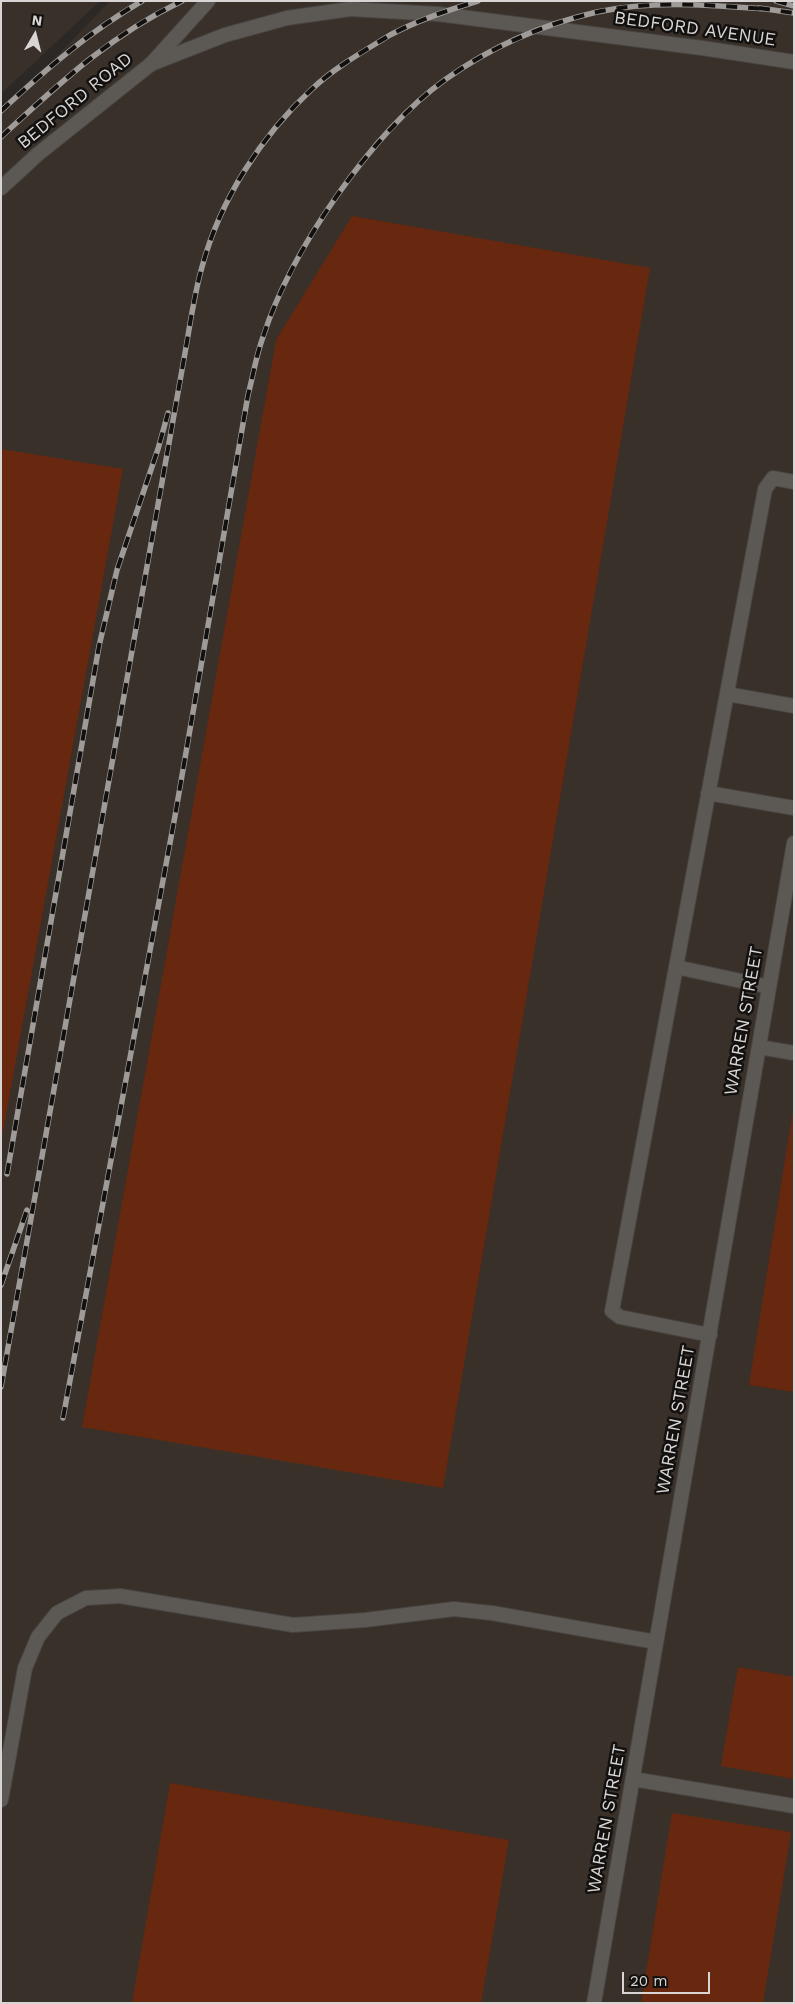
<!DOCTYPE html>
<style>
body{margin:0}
#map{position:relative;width:795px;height:2004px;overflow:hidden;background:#2b2825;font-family:"Work Sans",sans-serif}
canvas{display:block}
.frame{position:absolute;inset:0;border:2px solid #d8d5d4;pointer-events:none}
.north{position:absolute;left:10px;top:10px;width:50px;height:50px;-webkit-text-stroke:4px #131110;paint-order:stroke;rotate:8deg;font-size:14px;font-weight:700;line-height:20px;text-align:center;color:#d8d5d4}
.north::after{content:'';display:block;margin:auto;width:18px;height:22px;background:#d8d5d4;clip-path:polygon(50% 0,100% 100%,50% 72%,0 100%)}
.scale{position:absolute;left:622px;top:1972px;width:88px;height:22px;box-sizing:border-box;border:2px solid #d8d5d4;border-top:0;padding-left:6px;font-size:15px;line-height:18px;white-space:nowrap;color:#d8d5d4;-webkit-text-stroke:4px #131110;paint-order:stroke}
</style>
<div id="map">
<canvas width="795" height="2004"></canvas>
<div class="frame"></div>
<div class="north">N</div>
<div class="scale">20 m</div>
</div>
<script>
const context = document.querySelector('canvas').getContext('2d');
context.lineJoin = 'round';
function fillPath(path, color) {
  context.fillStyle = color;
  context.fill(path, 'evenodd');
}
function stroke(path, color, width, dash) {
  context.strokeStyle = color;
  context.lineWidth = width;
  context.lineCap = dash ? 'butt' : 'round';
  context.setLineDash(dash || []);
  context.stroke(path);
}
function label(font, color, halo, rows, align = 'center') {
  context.font = font + ' "Work Sans",sans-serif';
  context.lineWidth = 5;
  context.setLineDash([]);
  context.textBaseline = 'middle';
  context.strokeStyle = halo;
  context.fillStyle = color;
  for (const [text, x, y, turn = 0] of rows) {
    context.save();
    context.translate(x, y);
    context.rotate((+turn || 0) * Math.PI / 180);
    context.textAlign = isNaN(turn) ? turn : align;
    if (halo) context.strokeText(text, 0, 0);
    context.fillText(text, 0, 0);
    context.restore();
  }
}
fillPath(new Path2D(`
 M1,1H100L1,94Z
 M110,1H794V2003H1V114Z`), '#383029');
fillPath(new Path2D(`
 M352,216L650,268L443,1488L82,1427L276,340Z
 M1,449L123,469L2,1137H1Z
 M793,1110H794V1392L749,1385Z
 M738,1667L794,1677V1779L721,1766Z
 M170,1783L509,1840L481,2003H132Z
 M672,1813L791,1832L763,2003H641Z`), '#68270f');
const service = new Path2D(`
 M151,64L208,1
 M727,694L794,706
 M708,793L794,808
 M676,967L769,987
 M759,1047L794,1053
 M710,1335L620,1317L612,1311L765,489L773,478L794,482
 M633,1779L794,1806
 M1,1800L25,1668L38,1637L57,1613L86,1598L120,1596L293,1625L365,1620L454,1609L492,1613L656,1642`);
const minor = new Path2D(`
 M151,64L225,35L287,18L350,9L438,14L702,48L794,62
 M594,2003L794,843`);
const tertiary = new Path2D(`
 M1,188L38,154L151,64`);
stroke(service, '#474441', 16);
stroke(minor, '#474441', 16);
stroke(tertiary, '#474441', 16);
stroke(service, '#5c5955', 14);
stroke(minor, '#5c5955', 14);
stroke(tertiary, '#5c5955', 14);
const rail = new Path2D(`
 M776,1L794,6
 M759,8L794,13
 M1,111C45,70 90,31 142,1
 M1,137C60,83 109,36 182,1
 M7,1174L99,646L117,570L158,449L168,413
 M1,1285L27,1210
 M1,1387L185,353C190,325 194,295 202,267C220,200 261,136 312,89C334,68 364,51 390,35C418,20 448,10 478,1
 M63,1418L175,816L248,395C253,376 256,356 263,337C291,250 372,132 446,79C491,47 544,24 597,12C653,0 709,5 766,9`);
stroke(rail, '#9e9b99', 5.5);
stroke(rail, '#131110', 4, [11]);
label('18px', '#d8d5d4', '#131110', [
 ["BEDFORD AVENUE",695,29,8],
 ["BEDFORD ROAD",75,101,-39],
 ["WARREN STREET",744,1021,-80],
 ["WARREN STREET",676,1420,-80],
 ["WARREN STREET",607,1819,-80]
]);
</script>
